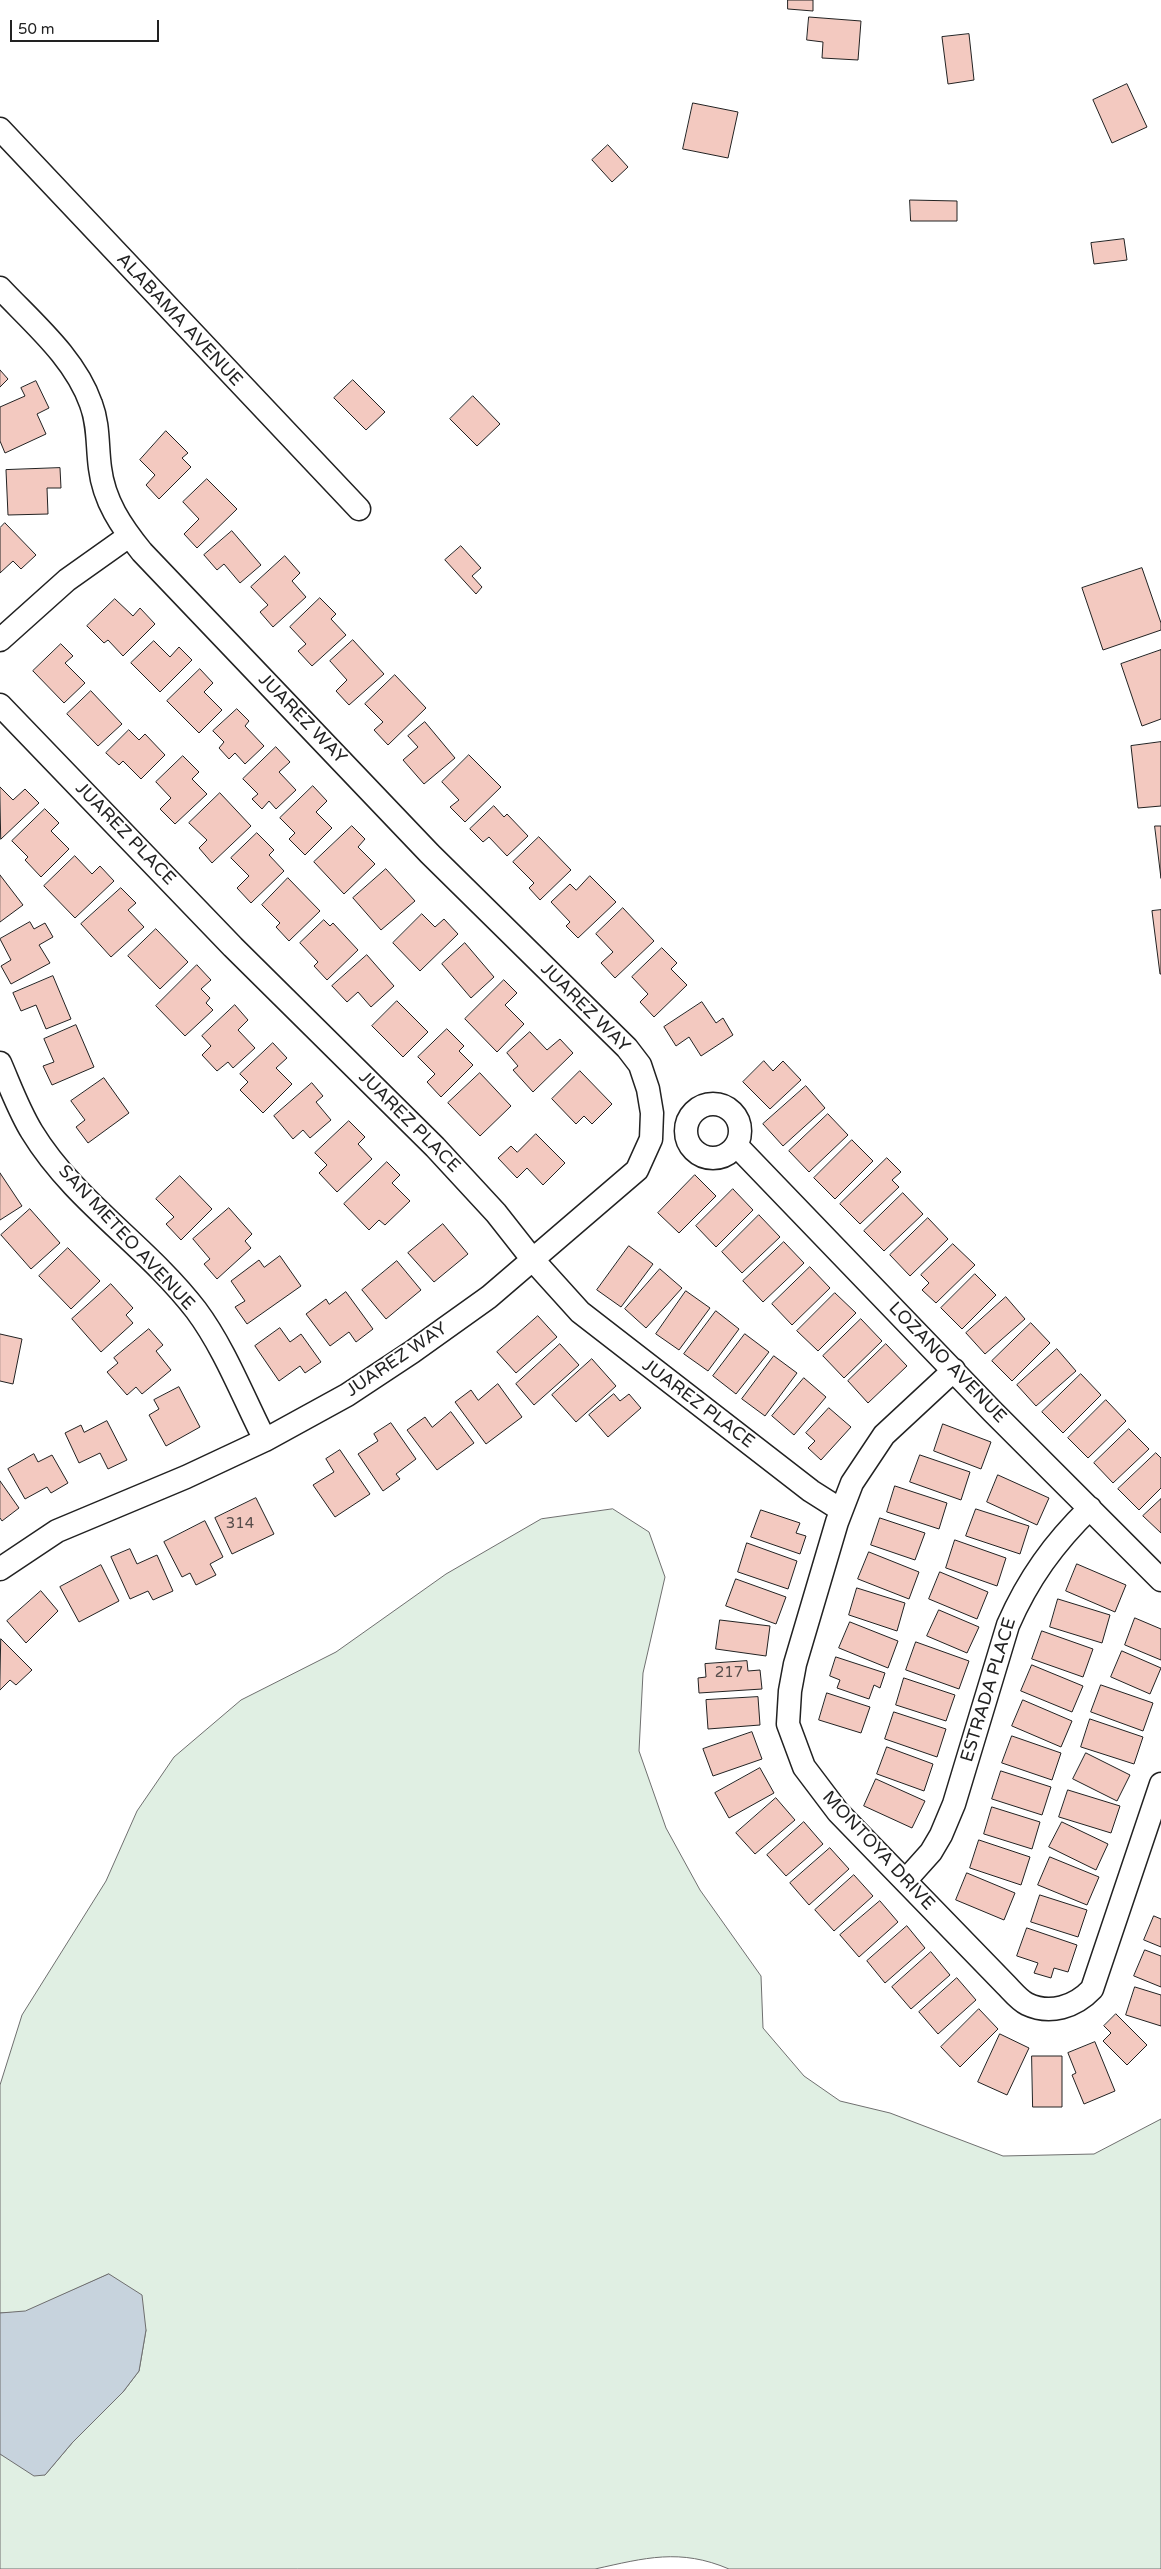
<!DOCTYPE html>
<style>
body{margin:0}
#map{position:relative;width:1161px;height:2569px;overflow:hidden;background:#fff;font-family:"Varela Round",sans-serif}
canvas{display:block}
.scale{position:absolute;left:10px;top:20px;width:149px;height:22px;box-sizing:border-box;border:2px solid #222;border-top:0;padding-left:6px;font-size:15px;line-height:18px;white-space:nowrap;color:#222;-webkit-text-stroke:4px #fff;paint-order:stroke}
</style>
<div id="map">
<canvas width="1161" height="2569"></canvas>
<div class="scale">50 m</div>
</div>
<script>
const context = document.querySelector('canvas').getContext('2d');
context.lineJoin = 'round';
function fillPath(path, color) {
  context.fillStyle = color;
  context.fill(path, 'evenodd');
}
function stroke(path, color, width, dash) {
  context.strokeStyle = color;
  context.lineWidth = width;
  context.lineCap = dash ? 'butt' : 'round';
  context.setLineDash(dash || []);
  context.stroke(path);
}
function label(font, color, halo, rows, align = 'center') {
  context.font = font + ' "Varela Round",sans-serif';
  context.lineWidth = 4;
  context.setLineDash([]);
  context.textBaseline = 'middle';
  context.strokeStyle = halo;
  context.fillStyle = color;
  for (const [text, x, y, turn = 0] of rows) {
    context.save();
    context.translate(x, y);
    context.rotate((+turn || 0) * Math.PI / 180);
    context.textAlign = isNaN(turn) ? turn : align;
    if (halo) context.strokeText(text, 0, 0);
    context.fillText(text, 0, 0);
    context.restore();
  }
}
const green = new Path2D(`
 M613,1509L649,1532L665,1577L643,1673L639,1751L666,1828L700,1890L761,1976L763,2028L804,2076L840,2101L890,2113L1003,2156L1094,2154L1161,2119V2569H729C680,2548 645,2558 595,2569H0V2454L45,2475L72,2443L123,2392L139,2371L146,2330L109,2274L25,2312L0,2313V2085L22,2015L106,1881L137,1811L174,1757L241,1700L336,1652L446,1574L541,1519Z`);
fillPath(green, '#e0efe3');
stroke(green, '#6f6f6f', 1);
const water = new Path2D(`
 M109,2274L142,2295L146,2330L139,2371L123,2392L72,2443L45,2475L34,2476L0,2454V2313L25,2311Z`);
fillPath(water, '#c7d3dd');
stroke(water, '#6f6f6f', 1);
const building = new Path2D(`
 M788,0H813V11L788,9Z
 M809,17L861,21L858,60L822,58L823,42L807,40Z
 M969,34L974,80L948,84L942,37Z
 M1127,84L1147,127L1112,143L1093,100Z
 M693,103L738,112L728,158L683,149Z
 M608,145L628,167L612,182L592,160Z
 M910,200L957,201V221H911Z
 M1124,239L1127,260L1094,264L1091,243Z
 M0,370L8,379L0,387Z
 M353,380L385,412L366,430L334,398Z
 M36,381L49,408L37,414L46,434L5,453L0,441V407L25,396L21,388Z
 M473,396L500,424L477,446L450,419Z
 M166,431L188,453L182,458L191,467L159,499L146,485L155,475L140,460Z
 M60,468L61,488H47L48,514L8,515L6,470Z
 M207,479L237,509L197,548L184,534L199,519L183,502Z
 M5,523L36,555L21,569L13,561L0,573V528Z
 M232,531L261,565L240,583L224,564L217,570L204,555Z
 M461,546L481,568L472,576L482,587L476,594L445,560Z
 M285,556L300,573L292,581L306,597L273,627L260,612L268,605L251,587Z
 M1142,568L1161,623V630L1103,650L1082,588Z
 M320,598L336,614L331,619L346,635L312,666L298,651L306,644L290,627Z
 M115,599L133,616L140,608L155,624L123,656L108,640L104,643L87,626Z
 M353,640L384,674L349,705L336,691L347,680L330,661Z
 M154,641L170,657L179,647L192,660L160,692L131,663Z
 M61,644L73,656L65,663L85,683L64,703L33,671Z
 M1161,650V719L1142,726L1121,664Z
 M200,669L213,683L204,692L222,710L199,733L167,701Z
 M395,675L426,708L388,745L374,730L383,722L365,704Z
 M91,691L122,724L98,746L67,714Z
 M237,709L249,721L245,726L264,746L245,764L235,753L229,759L219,748L224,742L213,731Z
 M425,722L455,758L424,784L403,760L418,747L408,736Z
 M129,730L139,740L145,734L165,755L141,779L123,761L119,765L106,753Z
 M1161,742V806L1138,808L1131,746Z
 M276,747L290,762L279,772L296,790L276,809L269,801L262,809L252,799L258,794L243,779Z
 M469,755L501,787L465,822L450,807L459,800L442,782Z
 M183,756L199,772L192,779L207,794L175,824L160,809L171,798L156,782Z
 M313,786L327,801L316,812L332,828L305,855L289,839L295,833L280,818Z
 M0,787L13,800L25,789L39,803L1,839Z
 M220,793L251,826L212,863L199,848L207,840L189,823Z
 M494,806L504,817L507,814L528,836L507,856L489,837L483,842L470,829Z
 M45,809L59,823L51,831L69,849L41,877L25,860L28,857L12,841Z
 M352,826L365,839L358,847L375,864L344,894L314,862Z
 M1155,826H1161V878Z
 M257,833L274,850L269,855L284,871L251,903L237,888L249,876L231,858Z
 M539,837L571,870L540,900L529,888L534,883L513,862Z
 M75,856L92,874L100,866L114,881L75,918L44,886Z
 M386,869L415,901L381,930L353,898Z
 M0,875L23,905L0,922Z
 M590,876L616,902L578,938L566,926L570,922L551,902L570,884L576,890Z
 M288,878L320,911L289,941L276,927L280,923L262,905Z
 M121,888L136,903L128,910L144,927L111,957L81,924Z
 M623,908L654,941L615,978L601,963L613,952L596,934Z
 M1161,910V974H1160L1152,911Z
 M422,914L435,927L444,919L458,934L420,971L393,943Z
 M324,920L330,926L333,923L358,950L327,980L314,966L318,962L300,943Z
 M30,922L34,929L45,923L53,937L39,945L50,963L11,984L1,966L11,960L0,939Z
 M156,929L188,962L160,989L128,956Z
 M465,943L494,977L471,998L442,964Z
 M662,948L677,963L671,969L687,985L654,1017L640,1002L648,994L632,977Z
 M367,955L394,986L371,1007L358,992L347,1002L332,986Z
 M197,965L211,980L201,989L210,998L206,1003L213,1010L185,1036L156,1006Z
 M53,976L71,1019L46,1029L36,1005L21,1011L13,993Z
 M504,980L517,993L505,1005L524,1024L497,1052L465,1019Z
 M397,1001L428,1032L403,1057L372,1026Z
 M702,1002L716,1023L723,1018L733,1035L701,1056L689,1037L676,1046L664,1027Z
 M235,1005L248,1020L238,1030L255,1048L233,1068L228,1062L217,1071L202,1055L211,1046L202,1036Z
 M76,1025L94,1067L52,1085L43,1066L54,1062L44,1039Z
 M447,1029L464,1046L459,1051L473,1065L441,1097L427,1082L435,1074L418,1057Z
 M530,1032L547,1050L560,1039L573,1053L533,1092L513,1070L518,1066L507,1053Z
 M273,1043L287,1058L276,1068L292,1084L263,1113L240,1090L248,1082L240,1074Z
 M764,1061L773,1071L783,1061L801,1080L770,1109L743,1082Z
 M580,1071L612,1104L592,1124L584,1116L576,1124L552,1099Z
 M480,1073L511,1106L480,1136L448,1103Z
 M104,1078L129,1113L88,1143L76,1127L85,1120L71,1101Z
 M312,1083L323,1096L316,1102L331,1120L310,1138L303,1130L293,1139L274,1116Z
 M806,1086L825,1108L783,1146L763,1124Z
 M828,1114L848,1135L809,1172L789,1151Z
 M349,1121L365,1137L358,1144L372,1159L337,1192L319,1173L327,1165L315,1153Z
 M536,1134L565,1163L543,1185L527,1168L517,1178L498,1158L511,1146L517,1152Z
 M852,1140L873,1161L835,1199L814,1178Z
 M887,1158L901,1172L892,1180L899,1187L860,1224L840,1204Z
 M387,1162L400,1175L392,1183L410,1201L385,1225L379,1220L369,1230L344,1204Z
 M0,1173L22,1206L0,1220Z
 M695,1175L716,1196L679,1233L658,1213Z
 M180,1176L212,1209L181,1240L166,1224L174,1217L156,1199Z
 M733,1189L753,1210L716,1247L696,1226Z
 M903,1193L923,1214L884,1251L864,1231Z
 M229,1208L252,1234L245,1241L251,1248L217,1279L204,1264L210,1259L193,1239Z
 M30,1209L60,1243L31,1269L1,1235Z
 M759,1215L780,1237L742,1273L722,1252Z
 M928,1218L948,1239L910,1276L890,1255Z
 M443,1224L468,1254L434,1282L408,1253Z
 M784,1242L804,1263L763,1302L743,1281Z
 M953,1244L975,1265L936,1303L922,1290L929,1283L921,1275Z
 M629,1246L653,1264L621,1307L597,1290Z
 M68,1248L100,1281L71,1309L39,1276Z
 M280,1256L301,1286L247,1324L235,1307L245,1301L231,1281L259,1260L264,1267Z
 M397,1261L421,1290L386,1319L362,1290Z
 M810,1267L830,1288L792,1325L772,1304Z
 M660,1269L682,1288L646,1328L625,1309Z
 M975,1274L996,1295L962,1329L941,1308Z
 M111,1284L133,1308L126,1315L133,1323L101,1352L72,1319Z
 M686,1291L710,1308L679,1350L656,1334Z
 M346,1292L373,1329L356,1342L349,1332L330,1346L306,1314L326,1299L329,1304Z
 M835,1293L856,1313L818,1351L797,1331Z
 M1006,1297L1025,1319L985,1354L966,1333Z
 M716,1311L739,1329L708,1371L684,1354Z
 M538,1316L557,1337L516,1373L497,1352Z
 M861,1319L882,1341L844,1378L823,1356Z
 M1031,1323L1050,1343L1012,1381L992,1361Z
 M280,1328L290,1342L301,1334L321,1362L305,1373L300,1366L279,1381L255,1346Z
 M149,1329L163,1345L156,1351L171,1370L142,1394L136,1387L127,1395L107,1372L118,1363L114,1358Z
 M0,1334L22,1339L13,1384L0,1381Z
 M745,1334L769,1352L736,1394L713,1376Z
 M560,1344L579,1365L534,1405L516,1384Z
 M886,1344L907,1366L868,1403L848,1381Z
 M1057,1349L1076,1371L1036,1406L1017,1385Z
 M774,1356L797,1373L765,1416L742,1399Z
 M592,1359L616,1386L576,1422L552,1395Z
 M1081,1374L1101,1395L1063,1433L1042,1412Z
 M804,1378L826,1397L794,1435L772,1416Z
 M498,1384L522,1417L486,1444L455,1402L471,1390L478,1400Z
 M179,1387L200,1427L166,1446L149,1415L159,1409L154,1400Z
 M614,1394L620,1401L629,1394L641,1408L608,1437L589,1415Z
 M1106,1400L1126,1421L1088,1458L1068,1438Z
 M829,1408L851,1427L821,1460L808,1448L815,1441L806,1433Z
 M451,1412L474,1443L437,1470L407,1430L425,1417L432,1427Z
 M107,1421L127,1460L108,1469L100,1453L79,1463L65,1433L81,1425L84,1432Z
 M391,1423L416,1459L396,1474L400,1479L383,1491L358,1454L378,1441L374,1434Z
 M943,1424L991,1442L981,1469L934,1451Z
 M1129,1429L1149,1449L1113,1483L1094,1463Z
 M340,1450L370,1494L335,1517L313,1485L334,1472L326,1459Z
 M1156,1453L1161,1458V1488L1139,1510L1118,1489Z
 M34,1454L38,1462L52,1455L68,1483L51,1493L47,1487L25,1499L8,1469Z
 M920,1455L970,1472L961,1500L910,1482Z
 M998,1475L1049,1498L1037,1525L987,1502Z
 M0,1481L19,1508L2,1521L0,1518Z
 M895,1486L947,1503L939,1529L887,1512Z
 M256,1498L274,1534L232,1554L215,1518Z
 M1161,1499V1533L1143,1516Z
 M976,1509L1029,1526L1020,1554L966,1536Z
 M761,1510L800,1523L796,1533L806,1536L800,1554L751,1537Z
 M880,1518L925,1533L915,1560L871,1545Z
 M205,1521L223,1557L210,1564L216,1575L196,1585L190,1573L182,1577L164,1542Z
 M955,1540L1006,1558L997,1586L946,1568Z
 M747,1543L797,1561L788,1589L738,1572Z
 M130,1549L137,1564L157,1555L173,1591L153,1600L148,1591L130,1599L111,1557Z
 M869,1552L919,1572L909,1599L858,1579Z
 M1077,1564L1126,1585L1115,1612L1066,1591Z
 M101,1565L119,1601L79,1622L60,1587Z
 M940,1572L988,1592L977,1619L929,1599Z
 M736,1579L786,1597L776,1624L726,1606Z
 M857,1588L905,1603L897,1631L849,1615Z
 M41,1591L58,1611L26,1643L7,1621Z
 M1058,1599L1110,1615L1102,1643L1050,1627Z
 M939,1610L979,1627L967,1653L927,1636Z
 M1135,1618L1161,1629V1660L1125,1645Z
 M720,1620L770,1626L766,1656L716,1649Z
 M850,1622L898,1641L888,1668L839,1648Z
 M1042,1631L1093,1649L1083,1677L1032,1659Z
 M1,1639L32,1670L16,1685L10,1680L0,1690Z
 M916,1642L969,1661L959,1689L906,1670Z
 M1122,1651L1161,1668L1150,1694L1111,1677Z
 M836,1657L885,1673L880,1688L874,1685L869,1699L837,1688L840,1680L830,1676Z
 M747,1661L748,1671L760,1670L762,1689L699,1693L698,1678L706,1677L705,1664Z
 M1032,1665L1083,1686L1072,1712L1021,1691Z
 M904,1678L955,1695L946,1721L896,1705Z
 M1101,1685L1153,1703L1143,1731L1091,1712Z
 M827,1693L870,1707L861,1733L819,1720Z
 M758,1697L760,1725L708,1729L706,1700Z
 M1023,1700L1072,1721L1061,1747L1012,1726Z
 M894,1712L946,1729L937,1757L885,1739Z
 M1090,1719L1143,1737L1134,1764L1081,1747Z
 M752,1732L762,1759L713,1776L703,1749Z
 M1012,1736L1061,1753L1052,1780L1002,1763Z
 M887,1747L933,1764L924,1791L877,1774Z
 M1086,1753L1130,1775L1117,1801L1073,1779Z
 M760,1768L774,1793L729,1818L715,1793Z
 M1001,1771L1051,1787L1042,1815L992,1799Z
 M876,1779L925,1801L912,1828L864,1806Z
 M1068,1790L1120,1806L1111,1833L1059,1817Z
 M776,1798L795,1820L755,1854L736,1833Z
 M992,1807L1040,1822L1032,1849L984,1834Z
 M804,1822L823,1844L786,1876L767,1855Z
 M1062,1822L1108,1844L1096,1870L1049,1847Z
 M979,1840L1030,1857L1021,1885L970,1868Z
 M830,1848L849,1869L809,1905L790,1883Z
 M1050,1857L1099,1877L1087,1905L1038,1885Z
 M967,1873L1015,1893L1004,1920L956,1900Z
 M854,1875L873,1896L834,1931L815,1910Z
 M1040,1895L1087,1910L1078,1937L1031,1922Z
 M880,1901L898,1922L859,1957L840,1935Z
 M1154,1916L1161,1919V1947L1144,1940Z
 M907,1926L925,1948L885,1983L867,1961Z
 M1027,1928L1077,1945L1068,1972L1054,1968L1051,1978L1034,1973L1038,1963L1017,1956Z
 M1145,1950L1161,1956V1987L1134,1976Z
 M931,1952L950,1975L911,2009L892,1987Z
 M957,1978L976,2000L938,2034L919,2012Z
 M1135,1987L1161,1995V2026L1126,2015Z
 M979,2009L998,2029L960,2067L941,2047Z
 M1116,2014L1147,2045L1127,2065L1103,2041L1111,2033L1104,2026Z
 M1000,2034L1029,2048L1007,2095L978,2082Z
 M1095,2042L1115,2091L1084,2104L1072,2075L1076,2073L1068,2053Z
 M1032,2056H1062V2107H1033Z`);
fillPath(building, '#f3c9c0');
stroke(building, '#222', 1);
const minor = new Path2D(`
 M0,129L359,509
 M0,288C33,323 75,358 91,404C99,425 97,446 100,468C104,501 121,526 142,552L430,854L627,1048L640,1065L648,1089L652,1113L651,1139L637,1170L489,1297L412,1352L347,1395L265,1440L186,1477L57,1531L0,1569
 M0,640L67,580L129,536
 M0,705L233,947L435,1147L496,1213L533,1260L580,1312L811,1491L841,1510
 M0,1063C10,1086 19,1111 32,1132C74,1201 147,1246 196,1310C225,1349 243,1397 265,1440
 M686 1131a27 27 0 1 1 54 0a27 27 0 1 1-54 0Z
 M736,1145L993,1412L1161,1580
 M954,1370L884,1435L852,1483L837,1522L795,1664L790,1691L788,1724L804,1767L838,1812L1006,1985C1012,1991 1019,2000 1027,2004C1050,2015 1075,2007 1092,1989L1161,1784
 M905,1881L931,1852L941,1835L954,1804L1008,1625C1028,1579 1054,1543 1090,1508`);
stroke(minor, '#222', 25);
stroke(minor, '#fff', 22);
label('15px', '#564c4a', null, [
 ["314",240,1524],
 ["217",729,1673]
]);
label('18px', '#222', '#fff', [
 ["ALABAMA AVENUE",179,320,47],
 ["JUAREZ WAY",302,719,46],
 ["JUAREZ PLACE",125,834,46],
 ["JUAREZ WAY",585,1008,45],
 ["JUAREZ PLACE",409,1122,45],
 ["SAN METEO AVENUE",126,1238,47],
 ["JUAREZ WAY",397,1360,-34],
 ["LOZANO AVENUE",947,1363,46],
 ["JUAREZ PLACE",698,1404,37],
 ["ESTRADA PLACE",989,1690,-73],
 ["MONTOYA DRIVE",878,1851,47]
]);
</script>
